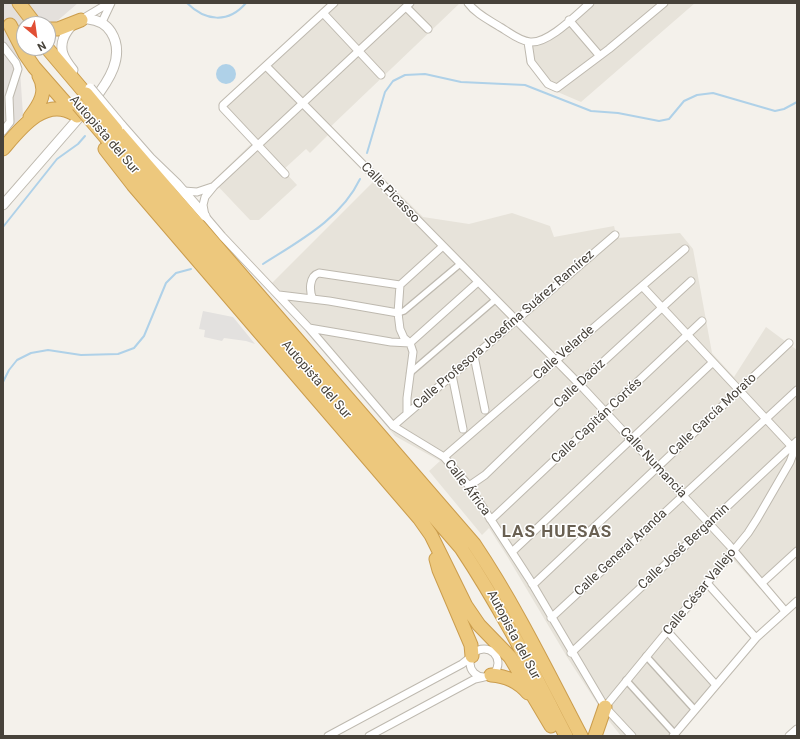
<!DOCTYPE html>
<meta charset="utf-8">
<style>
body{margin:0}
#map{position:relative;width:800px;height:739px;overflow:hidden;background:#f4f1eb;font-family:Roboto,sans-serif}
canvas{display:block}
.frame{position:absolute;inset:0;border:4px solid #47423a;pointer-events:none}
.north{position:absolute;left:16px;top:16px;width:40px;height:40px;box-sizing:border-box;background:#fff;border:1px solid #b5b3b0;border-radius:50%;rotate:151deg;font-size:11px;font-weight:700;line-height:16px;text-align:center;color:#47423a}
.north::after{content:'';display:block;margin:auto;width:14px;height:18px;background:#e14f35;clip-path:polygon(50% 0,100% 100%,50% 72%,0 100%)}
</style>
<div id="map">
<canvas width="800" height="739"></canvas>
<div class="frame"></div>
<div class="north">N</div>
</div>
<script>
const context = document.querySelector('canvas').getContext('2d');
context.lineJoin = 'round';
function fillPath(path, color) {
  context.fillStyle = color;
  context.fill(path, 'evenodd');
}
function stroke(path, color, width, dash) {
  context.strokeStyle = color;
  context.lineWidth = width;
  context.lineCap = dash ? 'butt' : 'round';
  context.setLineDash(dash || []);
  context.stroke(path);
}
function label(font, color, halo, rows, align = 'center') {
  context.font = font + ' Roboto,sans-serif';
  context.lineWidth = 3;
  context.setLineDash([]);
  context.textBaseline = 'middle';
  context.strokeStyle = halo;
  context.fillStyle = color;
  for (const [text, x, y, turn = 0] of rows) {
    context.save();
    context.translate(x, y);
    context.rotate((+turn || 0) * Math.PI / 180);
    context.textAlign = isNaN(turn) ? turn : align;
    if (halo) context.strokeText(text, 0, 0);
    context.fillText(text, 0, 0);
    context.restore();
  }
}
fillPath(new Path2D(`
 M328,3H460L325,132L328,135L310,153L306,149L283,170L297,185L259,220H250L213,181L252,143L218,105Z
 M594,3H695L581,102L553,90L546,85L526,62V46H538L548,40Z
 M380,175L423,217L469,224L512,213L550,226L554,237L614,226L617,238L680,233L693,249L712,353L734,377L766,327L797,350V555L760,589L733,559L673,632L716,679L669,736H621L606,717L567,657L507,556L489,528L482,535L429,471L440,461L395,436L268,287Z`), '#e7e3da');
fillPath(new Path2D(`
 M3,3H78L48,29V24H24V48L19,55L23,115L3,138Z`), '#e4e0dc');
fillPath(new Path2D(`
 M203,311L233,317L255,344L246,341L224,338L222,341L204,337L205,330L199,329Z`), '#e3e1df');
fillPath(new Path2D(`
 M216 74a10 10 0 1 1 20 0a10 10 0 1 1-20 0Z`), '#afd1e8');
stroke(new Path2D(`
 M187,3C205,21 228,24 246,3
 M367,153L385,92L393,81L405,75L425,74L461,82L525,85L591,111L618,113L659,121L669,119L684,101L697,95L713,93L775,111L784,109L797,102
 M3,227L57,159L78,144L85,136
 M263,264C299,241 341,219 360,179
 M3,382L9,370L17,360L31,353L48,350L81,355L118,354L134,348L144,336L166,283L176,273L191,269`), '#afd1e8', 2);
const pedestrian = new Path2D(`
 M398,313L404,311L460,264
 M410,373L495,300
 M646,656L695,710
 M626,680L675,734`);
const minor = new Path2D(`
 M410,3L214,186L205,197L203,205L205,216L222,236L309,328L393,426L444,457L469,486L530,580L605,707L632,736
 M468,3C476,14 489,20 500,27C509,32 519,41 530,42C548,44 576,15 590,3
 M406,7L428,29
 M323,13L381,75
 M82,19L109,3
 M569,20L599,55
 M102,22L111,3
 M528,42L531,62L548,84L557,88L609,49L664,3
 M3,46L16,63L18,69L9,97L10,122L3,131
 M266,66L584,389L729,545L785,611
 M285,174L223,108V105L334,3
 M184,191L197,192L212,187
 M400,285L398,313L400,329L404,338L410,343L413,352L407,398V413
 M400,285L443,246
 M642,286L795,450
 M279,295L329,301L398,313
 M313,299C309,291 309,276 319,273L400,285
 M309,328L391,342L410,343
 M410,343L478,282
 M474,356L485,410
 M452,375L463,429
 M393,426L615,235
 M444,457L685,249
 M469,486L485,475L579,384L691,281
 M490,519L494,517L702,321
 M512,552L713,362
 M707,583L756,638
 M762,583L797,551
 M532,584L536,582L789,343
 M551,618L797,390
 M668,632L716,685
 M470 663a14 14 0 1 1 28 0a14 14 0 1 1-28 0Z
 M571,653L797,441
 M605,707L748,533L757,519L790,462L793,454L791,447
 M328,736L462,664L472,656
 M369,736L475,679L484,677
 M673,736L756,638L797,601
 M789,736L797,729`);
const tertiary = new Path2D(`
 M73,70C69,65 65,60 63,54C58,39 72,18 88,19C98,20 106,24 111,32C126,56 108,82 93,101
 M121,125L150,158L177,184L205,216
 M3,205L83,113`);
const motorway = new Path2D(`
 M19,3L35,24
 M10,25L25,54L34,67L77,116
 M48,29H58L81,20
 M47,48L86,94
 M30,117C40,104 48,91 39,76
 M116,130L474,544C515,605 547,671 581,736
 M107,139L461,548C501,608 533,672 566,736
 M3,149C20,129 45,96 74,114
 M105,149L133,185L419,518L431,535L466,606L479,625L510,657L551,726
 M436,559L439,570L471,645L472,656
 M491,675C506,676 518,681 528,693
 M595,736L605,707`);
stroke(pedestrian, '#beb9af', 8);
stroke(minor, '#beb9af', 9);
stroke(tertiary, '#beb9af', 11);
stroke(motorway, '#cb9d4d', 15);
stroke(pedestrian, '#fff', 5.5);
stroke(minor, '#fff', 7);
stroke(tertiary, '#fff', 9);
stroke(motorway, '#edc87d', 13);
const tertiaryBridge = new Path2D(`
 M90,88L121,125`);
const motorwayBridge = new Path2D(`
 M86,94L116,130
 M78,105L107,139`);
stroke(tertiaryBridge, '#beb9af', 11, []);
stroke(motorwayBridge, '#cb9d4d', 15, []);
stroke(tertiaryBridge, '#fff', 9);
stroke(motorwayBridge, '#edc87d', 13);
label('13px', '#47423a', '#fff', [
 ["Autopista del Sur",104,135,49],
 ["Calle Picasso",390,193,46],
 ["Calle Profesora Josefina Suárez Ramírez",504,330,-41],
 ["Calle Velarde",564,353,-41],
 ["Autopista del Sur",316,380,49],
 ["Calle Daoiz",580,384,-43],
 ["Calle García Morato",713,415,-43],
 ["Calle Capitán Cortés",597,421,-43],
 ["Calle Numancia",653,463,47],
 ["Calle África",467,488,53],
 ["Calle José Bergamin",684,547,-43],
 ["Calle General Aranda",621,553,-43],
 ["Calle César Vallejo",700,592,-51],
 ["Autopista del Sur",513,635,62]
]);
context.letterSpacing = '1px';
label('bold 17px', '#696052', '#fff', [
 ["LAS HUESAS",557,533]
]);
context.letterSpacing = '0px';
</script>
